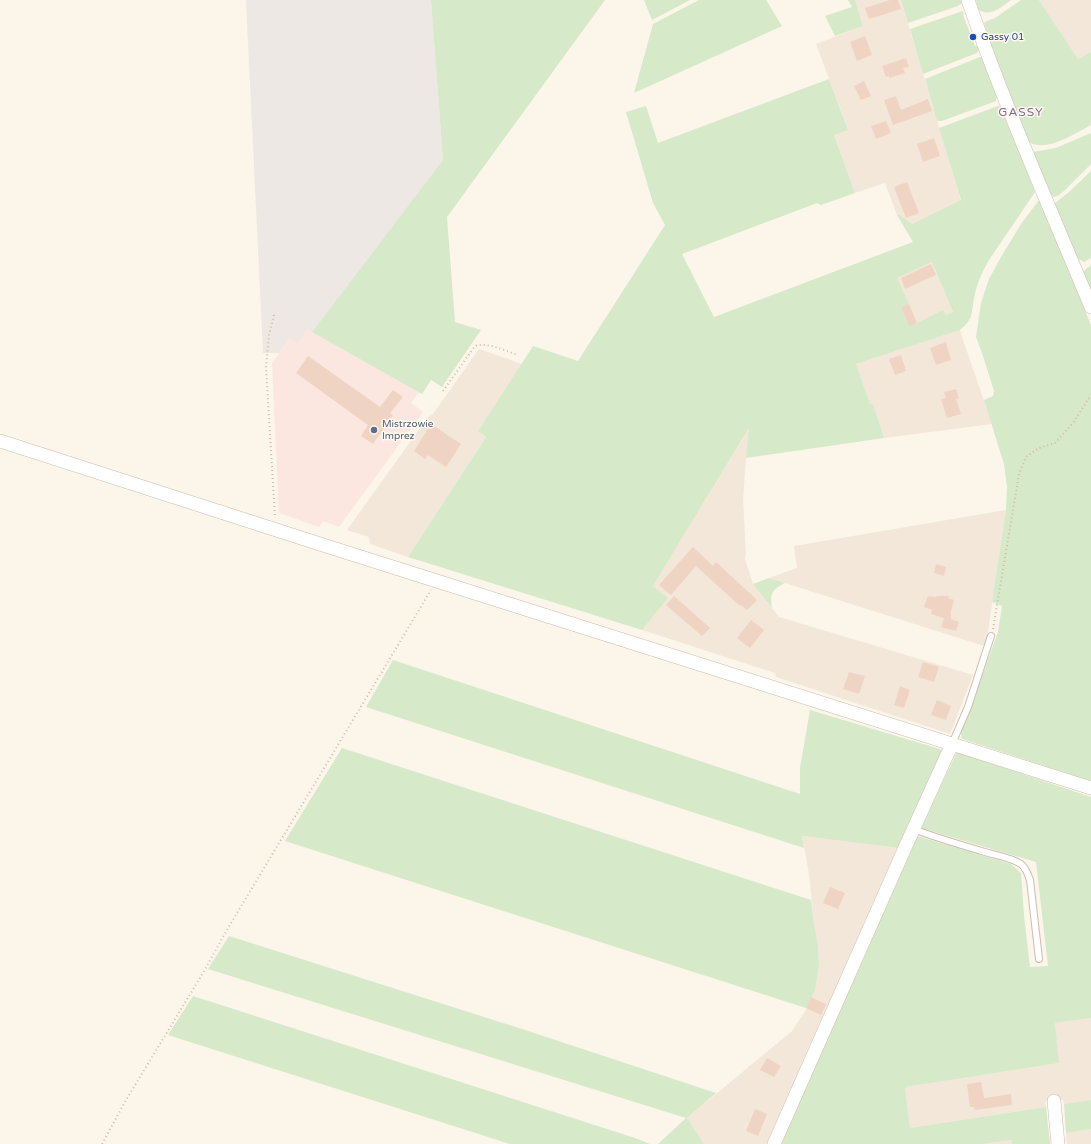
<!DOCTYPE html>
<style>
body{margin:0}
canvas{display:block;background:#fcf5ea}
</style>
<canvas width="1091" height="1144"></canvas>
<script>
const context = document.querySelector('canvas').getContext('2d');
context.lineJoin = 'round';
function fillPath(path, color) {
  context.fillStyle = color;
  context.fill(path, 'evenodd');
}
function stroke(path, color, width, dash) {
  context.strokeStyle = color;
  context.lineWidth = width;
  context.lineCap = dash ? 'butt' : 'round';
  context.setLineDash(dash || []);
  context.stroke(path);
}
function label(font, color, halo, rows, align = 'center') {
  context.font = font + ' "Varela Round",sans-serif';
  context.lineWidth = 3;
  context.setLineDash([]);
  context.textBaseline = 'middle';
  context.strokeStyle = halo;
  context.fillStyle = color;
  for (const [text, x, y, turn = 0] of rows) {
    context.save();
    context.translate(x, y);
    context.rotate((+turn || 0) * Math.PI / 180);
    context.textAlign = isNaN(turn) ? turn : align;
    if (halo) context.strokeText(text, 0, 0);
    context.fillText(text, 0, 0);
    context.restore();
  }
}
fillPath(new Path2D(`
 M855,0H901L961,201L912,224L899,214L897,215L885,183L855,193L834,135L848,129L816,44L863,26Z
 M1039,0H1091V52L1078,59Z
 M932,262L953,312L946,315L943,311L909,327L901,307L908,304L896,278Z
 M960,330L961,334L992,424L884,438L873,404H870L856,364Z
 M479,349L522,364L478,431L486,437L408,557L370,544L369,537L347,530L428,417L433,414Z
 M750,427L746,458L743,500L746,554L745,559L753,584L779,617L973,675L950,734L776,677L775,673L642,630L668,598L653,586Z
 M1006,510L987,638L984,646L769,578L797,568L794,546Z
 M802,836L900,848L769,1144H704L687,1118L792,1031L805,1011L815,991L819,967L818,944L814,924L809,874Z
 M1091,1018V1100L1064,1104L1063,1100L1045,1102L1046,1107L910,1128L905,1087L1058,1063L1055,1023Z
 M1091,1129V1144H1067L1066,1133Z
 M1012,1140V1144H982Z`), '#f3e7d9');
fillPath(new Path2D(`
 M307,329L419,392L411,403L423,412L339,527L323,521L319,527L279,513L272,363L290,338Z`), '#fbe7df');
fillPath(new Path2D(`
 M246,0H431L443,160L312,332L307,329L298,343L290,338L279,353H263Z`), '#ede8e3');
fillPath(new Path2D(`
 M431,0H605L447,217L455,322L481,330L442,387L431,380L422,394L312,332L443,160Z
 M644,0H690L652,20Z
 M699,0H766L782,26L634,93L653,24Z
 M848,0H855L863,26L835,36L825,16L852,7Z
 M901,0H962V3L958,6L908,23Z
 M976,0H1011C1004,5 993,15 984,12C982,12 980,10 978,9Z
 M1021,0H1039L1078,59L1091,52V125C1076,133 1046,153 1029,142L1001,74L984,23L989,20L995,18Z
 M963,11L964,14L963,15L975,46L979,45L980,48L977,53L923,74L910,29Z
 M980,57H983L997,95L996,101L942,121H937L925,79Z
 M829,79L848,130L834,135L855,193L821,205L817,203L682,254L714,317L913,242L897,215L899,214L912,224L961,200L939,128L998,106L1002,107L1035,192L989,260C982,272 976,285 974,299C972,306 973,314 969,320C967,324 963,327 960,330L856,364L870,404H873L884,438L746,458L749,428L653,586L668,598L642,630L408,557L486,437L478,431L533,346L578,361L665,225L653,203L626,112L646,106L658,143ZM932,262L953,312L946,315L943,310L909,327L901,307L909,304L897,278Z
 M1091,133V164L1064,191L1059,195L1054,197L1050,193L1033,152L1056,148Z
 M1091,171V258L1084,262L1077,258L1054,204L1069,192Z
 M1039,200L1091,325V781L962,739L960,731L974,698L998,632L1002,606L992,602L1006,510L1007,487L1004,464L984,400L993,396L994,391L982,353L976,337L981,303L989,279L1001,257L1021,224Z
 M1091,265V293L1083,274L1085,270Z
 M769,578L785,583C771,590 770,594 772,608L753,584Z
 M393,660L800,794V768L810,710L943,750L900,848L802,836L804,848L366,707Z
 M342,748L811,900L814,924L818,944L819,967L815,991L806,1008L285,841Z
 M957,752L1091,797V1018L1055,1023L1059,1063L905,1087L910,1128L1046,1107L1050,1144H1012V1140L982,1144H780L917,836L1011,864L1021,873L1024,915L1030,967L1048,966L1036,862L921,828Z
 M229,936L522,1029L716,1093L687,1118L704,1144H658L686,1118L208,969Z
 M193,996L635,1138L650,1144H510L168,1035Z
 M1091,1100V1129L1066,1133L1064,1104Z`), '#d6e9c9');
fillPath(new Path2D(`
 M890,0H898L901,9L869,19L865,8Z
 M865,36L872,55L857,61L850,42Z
 M906,58L909,67L903,68L905,73L889,78V76L886,77L882,66Z
 M864,81L871,96L861,100L854,86Z
 M896,96L901,110L928,99L932,111L893,125L884,100Z
 M886,121L891,133L876,139L871,126Z
 M934,138L940,156L923,162L917,144Z
 M907,182L919,213L906,218L894,187Z
 M931,264L936,275L905,289L901,278Z
 M909,304L917,323L909,327L901,307Z
 M946,342L951,360L936,365L930,348Z
 M901,355L906,371L895,375L889,359Z
 M308,356L380,407L393,390L403,397L390,413L393,415L373,444L361,436L368,425L296,373Z
 M956,389L959,398L956,399L961,414L947,418L941,399L946,398L944,392Z
 M431,424L461,444L446,467L428,455L425,459L414,451Z
 M693,547L713,566L716,562L757,600L747,610L741,605L740,606L696,566L671,595L659,585Z
 M936,564L946,567L944,576L934,573Z
 M674,596L710,628L702,636L666,605Z
 M928,596L930,597L931,596L935,597L938,596H949L948,598L954,600L951,611V619L959,622L956,631L941,627L944,618L931,614L932,610L924,607Z
 M751,620L764,630L750,648L737,638Z
 M923,662L939,667L934,682L918,677Z
 M849,672L865,676L859,694L843,689Z
 M900,686L910,690L904,708L894,705Z
 M937,700L951,706L946,720L931,715Z
 M830,887L845,893L838,909L823,903Z
 M811,997L826,1004L821,1015L806,1008Z
 M767,1058L781,1066L774,1077L760,1070Z
 M981,1082L984,1098L1011,1094L1012,1105L975,1110L974,1107H970L967,1084Z
 M755,1109L767,1114L758,1136L746,1131Z`), '#f0d4c3');
const service = new Path2D(`
 M952,744L968,707L991,636
 M913,829C937,838 961,845 985,852C995,855 1012,858 1021,864C1026,868 1028,874 1030,880L1039,959`);
const minor = new Path2D(`
 M968,0C1004,104 1049,206 1091,307
 M0,441L323,545L1091,788
 M1054,1101L1058,1144
 M774,1144L904,850L952,744`);
stroke(service, '#cdbdb0', 8);
stroke(minor, '#cdbdb0', 14);
stroke(new Path2D(`
 M274,315L269,335L266,368L275,517
 M443,391L475,346C489,342 505,351 518,355
 M993,629L1019,474L1026,457L1039,448L1055,443L1073,423L1091,395
 M102,1144L126,1100L203,973L228,928L431,590`), '#d5b8a6', 2, [1, 3]);
stroke(service, '#fff', 6);
stroke(minor, '#fff', 13);
for (const [x, y, r, color] of [
 [973,37,4,"#1a4fb4"],
 [374,430,4,"#5c6f8a"]
]) {
  const dot = new Path2D();
  dot.arc(x, y, r, 0, 2 * Math.PI);
  context.fillStyle = color;
  context.fill(dot);
  stroke(dot, '#fef9f1', 1.5);
}
label('10px', '#164399', '#fef9f1', [
 ["Gassy 01",981,37]
], 'left');
label('10px', '#4e5e75', '#fef9f1', [
 ["Mistrzowie",382,424],
 ["Imprez",382,436]
], 'left');
context.letterSpacing = '1px';
label('12px', '#826691', '#fef9f1', [
 ["GASSY",1021,113]
]);
context.letterSpacing = '0px';
</script>
